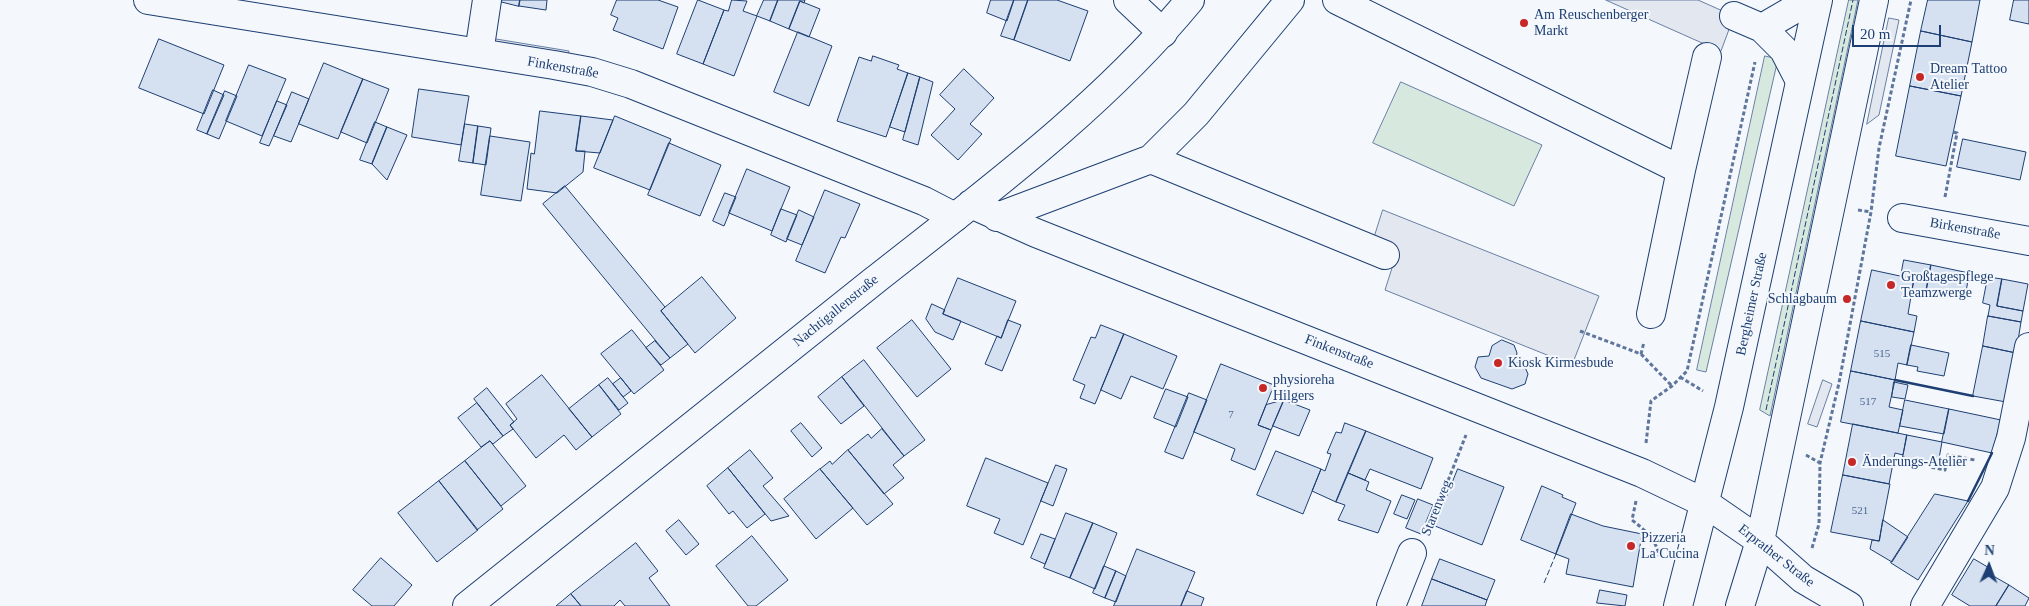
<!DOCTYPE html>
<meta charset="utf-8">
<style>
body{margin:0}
#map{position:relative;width:2029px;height:606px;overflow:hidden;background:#f4f7fb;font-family:"Times New Roman",serif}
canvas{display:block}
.north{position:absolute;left:1964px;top:541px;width:50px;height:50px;-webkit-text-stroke:4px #f4f7fb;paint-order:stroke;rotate:2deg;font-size:14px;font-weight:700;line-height:20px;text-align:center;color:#1d3f73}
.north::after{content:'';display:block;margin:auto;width:18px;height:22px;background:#1d3f73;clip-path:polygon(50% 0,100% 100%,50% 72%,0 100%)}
.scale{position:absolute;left:1852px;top:25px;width:89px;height:22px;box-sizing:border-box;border:2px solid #1d3f73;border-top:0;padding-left:6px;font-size:15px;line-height:18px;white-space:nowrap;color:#1d3f73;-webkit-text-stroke:4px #f4f7fb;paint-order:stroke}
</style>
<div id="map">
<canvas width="2029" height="606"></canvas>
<div class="north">N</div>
<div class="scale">20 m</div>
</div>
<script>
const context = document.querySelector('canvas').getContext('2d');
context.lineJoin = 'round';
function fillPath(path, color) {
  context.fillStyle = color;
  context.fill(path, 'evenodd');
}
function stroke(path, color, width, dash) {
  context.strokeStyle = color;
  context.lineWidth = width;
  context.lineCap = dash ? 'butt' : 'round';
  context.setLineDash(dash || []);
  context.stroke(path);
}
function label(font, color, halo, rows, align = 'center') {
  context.font = font + ' "Times New Roman",serif';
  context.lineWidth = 4;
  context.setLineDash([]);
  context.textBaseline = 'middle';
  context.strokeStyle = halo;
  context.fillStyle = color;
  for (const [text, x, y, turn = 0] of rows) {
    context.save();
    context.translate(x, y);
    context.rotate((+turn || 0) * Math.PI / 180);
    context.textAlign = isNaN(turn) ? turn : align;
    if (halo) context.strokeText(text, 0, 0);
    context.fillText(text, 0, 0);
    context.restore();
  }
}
const green = new Path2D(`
 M1849,0H1858L1770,416L1760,410Z
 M1765,56L1778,59L1706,372L1697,370Z
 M1401,82L1542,145L1514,206L1373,143Z`);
fillPath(green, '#d7e8df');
stroke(green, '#687fa3', 1);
const parking = new Path2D(`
 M1606,0H1698L1734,16L1721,51Z
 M1889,18L1899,20L1879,115L1867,124Z
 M496,39L569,51L568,59L495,48Z
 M1383,210L1599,296L1572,365L1385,290L1392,268L1375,235Z
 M1823,380L1832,384L1817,427L1808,424Z`);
fillPath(parking, '#e3e8f0');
stroke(parking, '#687fa3', 1);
const building = new Path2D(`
 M494,0H520L519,6Z
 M520,0H547L546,10L519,6Z
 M617,0H658L678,7L663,49L613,30L618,18L611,15Z
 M698,0L724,10L703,64L677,54Z
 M732,0L747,1L743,11L757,16L734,76L703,64L724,10L728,11Z
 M764,0H778L770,21L757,16Z
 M778,0H805L804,3L800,1L789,29L770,21Z
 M991,0H1014L1007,21L987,13Z
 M1014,0H1028L1014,40L1001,36Z
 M1028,0H1057L1088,11L1070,61L1014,40Z
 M1928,0H1980L1972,42L1921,31Z
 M2014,0H2029V24L2010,20Z
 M800,1L820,9L809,37L789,29Z
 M1921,31L1972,42L1961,96L1910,86Z
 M798,32L832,46L809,106L774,92Z
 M159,39L224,65L204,114L139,88Z
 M873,56L899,65L897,69L908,73L886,137L837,121L859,57L871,61Z
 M324,63L363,79L338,139L299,124Z
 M249,65L286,79L262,136L226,121Z
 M964,69L994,98L970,124L982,134L958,160L931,135L955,109L940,95Z
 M908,73L920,77L905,132L890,127Z
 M920,77L933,82L918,145L903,140Z
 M363,79L389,89L367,143L341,132Z
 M1910,86L1961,96L1946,166L1896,156Z
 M419,89L469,96L461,145L412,137Z
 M213,90L224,95L207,134L197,130Z
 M225,91L237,96L219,139L207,134Z
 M292,92L309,99L291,142L274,136Z
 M277,101L287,105L269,146L260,143Z
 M540,111L581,116L576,151H585L583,172L557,193L527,189L531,153L534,154Z
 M581,116L613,120L600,153L576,151Z
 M615,116L671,139L650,190L594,168Z
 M375,122L387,127L372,164L360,160Z
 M465,124L478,126L473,163L459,161Z
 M478,126L491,128L486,165L473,163Z
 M387,127L407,135L387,180L372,164Z
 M490,136L530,142L521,201L481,195Z
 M1963,139L2026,152L2020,180L1957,167Z
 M669,143L721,165L700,216L648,195Z
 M747,169L790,187L772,231L729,213Z
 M565,186L665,307L661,311L688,344L670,358L543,204Z
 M825,190L860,204L845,238L841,237L825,273L796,261Z
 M725,193L736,197L724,226L713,221Z
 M781,209L797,215L786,242L771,235Z
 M799,210L814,217L802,245L787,239Z
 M1904,260L1931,265L1926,292L1912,289L1914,279L1901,276Z
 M1931,265L1969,273L1965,299L1926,292Z
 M1872,270L1914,279L1908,314L1917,316L1914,332L1861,321Z
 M702,277L736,318L695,353L661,311Z
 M1988,277L2002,279L1997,306L2023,311L2021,322L1988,316L1990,305L1983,303Z
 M958,278L1016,301L1001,338L943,314Z
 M2002,279L2028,284L2023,311L1997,306Z
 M932,304L945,310L943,314L961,321L953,340L935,332L926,319Z
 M1988,316L2021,322L2016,353L1983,346Z
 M912,320L951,369L917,397L877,348Z
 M1008,320L1021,325L1002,371L985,364L997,336L1001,338Z
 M1861,321L1914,332L1907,365L1898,363L1895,380L1851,371Z
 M1101,325L1124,334L1095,404L1080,398L1085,385L1073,380L1091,337L1095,338Z
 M632,330L664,370L634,394L601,354Z
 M1124,334L1177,356L1163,389L1131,376L1121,399L1101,390Z
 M1502,340L1514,345L1517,353L1515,362L1524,365L1528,374L1525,384L1512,389L1481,378L1475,367L1478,357L1489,356L1492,346Z
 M655,341L670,358L661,365L646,348Z
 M1911,345L1949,353L1944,376L1917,371L1918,367L1907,365Z
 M1983,346L2016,353L2006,402L1973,396Z
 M864,360L925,440L904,456L842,377Z
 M1221,364L1274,385L1258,425L1271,430L1255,470L1231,460L1235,449L1194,432Z
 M1851,371L1895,380L1889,407L1903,410L1898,433L1841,422Z
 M542,375L592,437L576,450L564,435L536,458L510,425L517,419L506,404Z
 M842,377L864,406L841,424L818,397Z
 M608,378L628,403L619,410L599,385Z
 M621,378L631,391L623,397L613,384Z
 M1894,382L1908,385L1905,399L1892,397Z
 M599,385L621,414L592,437L569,409Z
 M487,388L514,422L510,425L513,429L503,436L474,399Z
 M1166,389L1188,397L1176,427L1154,418Z
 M1189,393L1207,400L1183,459L1165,452Z
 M1284,400L1310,410L1299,436L1273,426Z
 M1284,400L1271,430L1258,425L1266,405Z
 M1905,400L1949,409L1944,434L1900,426Z
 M477,403L503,436L493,444L490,441L481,447L458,418Z
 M1949,409L2001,420L1992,453L1942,442Z
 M801,423L822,448L812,457L791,431Z
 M1345,423L1366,431L1336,502L1312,491L1321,469L1325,471L1331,454L1327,453L1336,432L1341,433Z
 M1853,424L1907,435L1903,455L1895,453L1889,484L1843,475Z
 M882,429L904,456L893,465L904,478L884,494L848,450L868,434L871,438Z
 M1366,431L1433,458L1421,489L1370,469L1365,480L1348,473Z
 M1907,435L1942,442L1938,464L1903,457Z
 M490,441L526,486L501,506L465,461Z
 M750,450L773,478L763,486L789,516L771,521L728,468Z
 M848,450L893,504L867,525L820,469L830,461L832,464Z
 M1276,451L1321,469L1303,514L1257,495Z
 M986,458L1048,483L1023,545L994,533L1000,519L967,506Z
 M465,461L503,509L477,530L439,481Z
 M1056,465L1067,469L1053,506L1041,501Z
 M728,468L765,514L747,528L733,511L729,514L707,486Z
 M820,469L853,508L816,539L784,499Z
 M1458,469L1504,487L1482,545L1435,526Z
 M1348,473L1369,482L1366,490L1391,501L1378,533L1338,520L1345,505L1336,502Z
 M1843,475L1890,484L1879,541L1831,532Z
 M439,481L478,530L437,562L398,513Z
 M1542,486L1563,495L1562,497L1576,503L1556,554L1521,540Z
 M1935,494L1968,501L1918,580L1891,563Z
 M1402,495L1415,500L1407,519L1394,514Z
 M1418,499L1433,505L1421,534L1406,528Z
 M1066,513L1093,523L1070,578L1044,568Z
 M1571,514L1603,526L1642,534L1633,587L1566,574L1569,559L1556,554Z
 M679,520L699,544L686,555L666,531Z
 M1883,520L1908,537L1892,562L1870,549L1872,540L1879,541Z
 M1093,523L1117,533L1095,589L1070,578Z
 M1041,534L1055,539L1045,564L1031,558Z
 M752,536L788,580L756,606H748L716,566Z
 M636,543L658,571L649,578L670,606H625L620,600L614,606H581L571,594Z
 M1137,549L1195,572L1181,606H1114Z
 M381,558L412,585L394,606H372L353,590Z
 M1440,559L1495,580L1487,600L1432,579Z
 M1974,559L1991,569L1988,573L2009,585L1996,606H1970L1952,595Z
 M1104,566L1116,571L1105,598L1093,593Z
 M1116,571L1126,576L1116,602L1105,598Z
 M1432,579L1487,600L1485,606H1422Z
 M2009,585L2029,598L2025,606H1996Z
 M1600,590L1627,595L1625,606L1597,603Z
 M1187,591L1204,598L1201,606H1181Z
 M571,594L581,606H556L562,601Z`);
fillPath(building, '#d5e0f0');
stroke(building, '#1d3f73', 1);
const minor = new Path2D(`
 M148,0L554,65L592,72L631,84L924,201L955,217
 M1128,0L1163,33
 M1337,0L1681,170
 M1734,16L1762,28L1784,50L1800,81
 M1762,28L1793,10L1803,0
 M479,53L487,0
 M1151,159L1385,255
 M997,217L1151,159L1196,114L1290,0
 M1902,218L2029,241
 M1651,314L1681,170L1707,57
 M1391,606L1412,553
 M1925,606L1995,488L2011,438L2029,347`);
const major = new Path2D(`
 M971,204L1036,233L1642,473L1705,503L1760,541L1803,579L1849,606
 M467,606C603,497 739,388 875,280C984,194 1102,107 1190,0
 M1678,606L1729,407L1818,0
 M1740,606L1760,541L1874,0`);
stroke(minor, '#1d3f73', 30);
stroke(major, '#1d3f73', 30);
stroke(new Path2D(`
 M1945,197L1957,133L1953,132
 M1858,210L1871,212
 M1580,331L1641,354L1644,342
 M1641,354L1672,386
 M1680,377L1703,391
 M1646,443L1651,401L1672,386L1687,371L1755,62
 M1806,455L1820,463
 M1931,462L1930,467L1945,470L1948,455L1975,460
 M1636,501L1632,520C1646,531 1656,539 1659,556
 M1429,529L1466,435
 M1812,548L1819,524L1820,463L1839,383L1871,212L1879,148L1911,0`), '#5e769c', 3, [4, 2.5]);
stroke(minor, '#f4f7fb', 28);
stroke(major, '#f4f7fb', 28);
stroke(new Path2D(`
 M1766,410L1853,0
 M1544,583L1556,554`), '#1d3f73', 1, [6, 2.5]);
stroke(new Path2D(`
 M1895,380L1973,396
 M1968,501L1992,453`), '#1d3f73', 2.5);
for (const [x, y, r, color] of [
 [1524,23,5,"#c62828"],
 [1920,77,5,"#c62828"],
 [1891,285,5,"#c62828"],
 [1847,299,5,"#c62828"],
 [1498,363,5,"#c62828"],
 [1263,388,5,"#c62828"],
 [1852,462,5,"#c62828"],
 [1631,546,5,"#c62828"]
]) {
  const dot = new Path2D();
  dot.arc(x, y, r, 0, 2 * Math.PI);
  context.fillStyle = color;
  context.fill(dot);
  stroke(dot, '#f4f7fb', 2);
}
label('11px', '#4b6792', null, [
 ["515",1882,354],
 ["517",1868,402],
 ["7",1231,415],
 ["521",1860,511]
]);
label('14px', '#1d3f73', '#f4f7fb', [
 ["Am Reuschenberger",1534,15],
 ["Markt",1534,31],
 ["Dream Tattoo",1930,69],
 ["Atelier",1930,85],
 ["Großtagespflege",1901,277],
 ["Teamzwerge",1901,293],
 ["Schlagbaum",1837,299,"right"],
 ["Kiosk Kirmesbude",1508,363],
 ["physioreha",1273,380],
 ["Hilgers",1273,396],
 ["Änderungs-Atelier",1862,462],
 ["Pizzeria",1641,538],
 ["La Cucina",1641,554]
], 'left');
label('14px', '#1d3f73', '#f4f7fb', [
 ["Finkenstraße",563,68,10],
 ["Birkenstraße",1965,229,10],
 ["Bergheimer Straße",1752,304,-78],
 ["Nachtigallenstraße",836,311,-39],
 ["Finkenstraße",1339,352,21],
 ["Starenweg",1437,508,-68],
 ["Erprather Straße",1776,556,38]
]);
</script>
